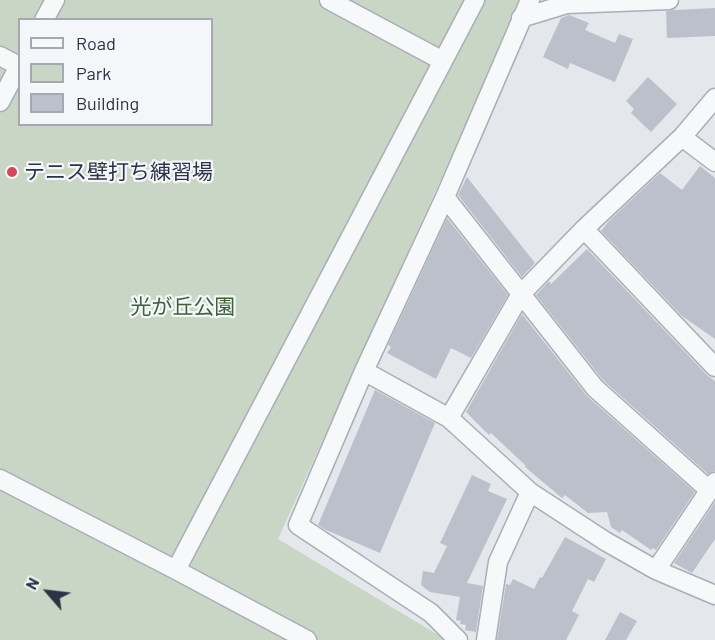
<!DOCTYPE html>
<meta charset="utf-8">
<style>
body{margin:0}
#map{position:relative;width:715px;height:640px;overflow:hidden;background:#e4e7ec;font-family:Barlow,sans-serif}
canvas{display:block}
.legend{position:absolute;left:18px;top:18px;width:195px;height:108px;box-sizing:border-box;background:#f4f6f9;border:2px solid #a4a8b1;margin:0;padding:8px 10px;list-style:none;font-size:18px;color:#2b3445}
.legend li{display:flex;align-items:center;gap:12px;height:30px}
.legend b{width:30px;border:2px solid #a4a8b1}
.north{position:absolute;left:18px;top:562px;width:60px;height:60px;-webkit-text-stroke:4px #f4f6f9;paint-order:stroke;rotate:298deg;font-size:16px;font-weight:700;line-height:24px;text-align:center;color:#2b3445}
.north::after{content:'';display:block;margin:auto;width:21px;height:27px;background:#2b3445;clip-path:polygon(50% 0,100% 100%,50% 72%,0 100%)}
</style>
<div id="map">
<canvas width="715" height="640"></canvas>
<ul class="legend">
<li><b style="height:8px;background:#f7f8fa"></b>Road</li>
<li><b style="height:16px;background:#c9d6c5"></b>Park</li>
<li><b style="height:16px;background:#bbc0ca"></b>Building</li>
</ul>
<div class="north">N</div>
</div>
<script>
const context = document.querySelector('canvas').getContext('2d');
context.lineJoin = 'round';
function fillPath(path, color) {
  context.fillStyle = color;
  context.fill(path, 'evenodd');
}
function stroke(path, color, width, dash) {
  context.strokeStyle = color;
  context.lineWidth = width;
  context.lineCap = dash ? 'butt' : 'round';
  context.setLineDash(dash || []);
  context.stroke(path);
}
function label(font, color, halo, rows, align = 'center') {
  context.font = font + ' Barlow,"Noto Sans JP",sans-serif';
  context.lineWidth = 4.5;
  context.setLineDash([]);
  context.textBaseline = 'middle';
  context.strokeStyle = halo;
  context.fillStyle = color;
  for (const [text, x, y, turn = 0] of rows) {
    context.save();
    context.translate(x, y);
    context.rotate((+turn || 0) * Math.PI / 180);
    context.textAlign = isNaN(turn) ? turn : align;
    if (halo) context.strokeText(text, 0, 0);
    context.fillText(text, 0, 0);
    context.restore();
  }
}
fillPath(new Path2D(`
 M0,0H522L278,539L440,636L444,640H0ZM20,20H212V124H20Z`), '#c9d6c5');
fillPath(new Path2D(`
 M715,8V36L667,38L666,11L675,10Z
 M569,15L589,23L585,30L615,43L619,34L633,39L615,82L570,63L568,69L543,57L561,18Z
 M648,77L677,104L651,132L631,113L634,109L626,101Z
 M700,166L715,178V339L682,316L601,231L609,221L660,173L682,190Z
 M467,177L535,263L522,277L458,195Z
 M447,218L508,295L471,358L451,348L436,379L387,353L391,347L388,345Z
 M587,249L707,375L715,381V471L708,474L603,380L536,295L549,281L551,284Z
 M522,314L587,396L695,492L656,550L653,548L651,550L622,530L620,533L611,527L607,512L588,513L565,495L562,498L525,467L526,466L491,433L489,435L466,412Z
 M375,390L435,423L380,553L326,530L318,525Z
 M472,475L491,484L488,491L507,499L467,583L483,586L476,632L465,630L466,625L460,624L461,621L456,620L460,597L430,592L421,585L423,571L434,573L447,546L440,543Z
 M715,502V539L692,573L674,563Z
 M565,537L606,559L594,582L588,579L572,611L579,615L566,640H497L506,584L510,585L513,579L534,589L540,577L542,578Z
 M620,612L637,621L626,640H605Z`), '#bbc0ca');
const street = new Path2D(`
 M521,18L567,4L669,0
 M44,20L55,0
 M0,56L19,66
 M443,61L475,0
 M0,102L20,64
 M682,137L715,162
 M445,197L595,388L709,490
 M584,229L715,367
 M364,371L449,418L530,492L605,541L656,570L715,595
 M449,418L521,294L584,229L682,137L715,98
 M0,479L176,570L307,640
 M176,570L443,61L329,0
 M656,570L715,482
 M458,640L431,613L298,525L364,371L445,197L530,0
 M486,640L498,562L530,492`);
stroke(street, '#a9aeb7', 21);
stroke(street, '#f7f8fa', 18);
for (const [x, y, r, color] of [
 [12,172,6,"#d1495b"]
]) {
  const dot = new Path2D();
  dot.arc(x, y, r, 0, 2 * Math.PI);
  context.fillStyle = color;
  context.fill(dot);
  stroke(dot, '#f4f6f9', 2);
}
label('21px', '#2b3445', '#f4f6f9', [
 ["テニス壁打ち練習場",24,172]
], 'left');
label('21px', '#3f6138', '#f4f6f9', [
 ["光が丘公園",183,307]
]);
</script>
